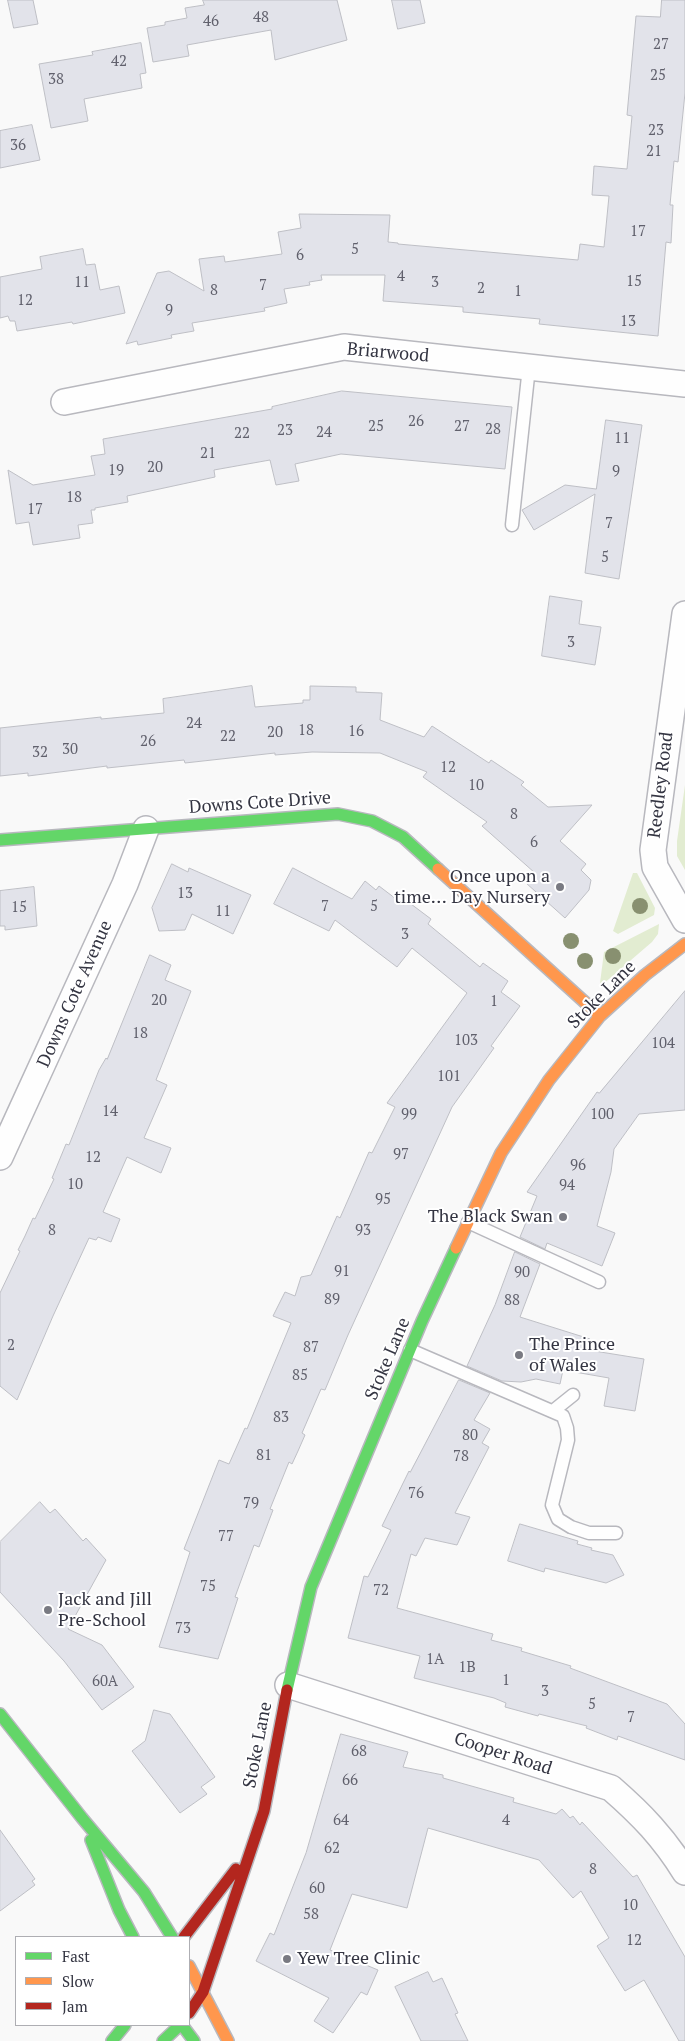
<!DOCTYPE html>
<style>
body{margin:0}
#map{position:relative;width:685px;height:2041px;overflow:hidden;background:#f9f9f9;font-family:"PT Serif",serif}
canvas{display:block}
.legend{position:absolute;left:15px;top:1936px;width:175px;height:90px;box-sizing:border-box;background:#fff;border:1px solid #aeaeb3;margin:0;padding:6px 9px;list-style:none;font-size:15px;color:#343542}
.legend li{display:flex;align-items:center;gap:10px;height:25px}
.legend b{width:25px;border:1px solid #aeaeb3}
</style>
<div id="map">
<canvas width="685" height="2041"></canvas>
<ul class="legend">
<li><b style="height:6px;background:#63d668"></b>Fast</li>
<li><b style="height:6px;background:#ff974d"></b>Slow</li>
<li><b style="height:6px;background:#b3261e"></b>Jam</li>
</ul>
</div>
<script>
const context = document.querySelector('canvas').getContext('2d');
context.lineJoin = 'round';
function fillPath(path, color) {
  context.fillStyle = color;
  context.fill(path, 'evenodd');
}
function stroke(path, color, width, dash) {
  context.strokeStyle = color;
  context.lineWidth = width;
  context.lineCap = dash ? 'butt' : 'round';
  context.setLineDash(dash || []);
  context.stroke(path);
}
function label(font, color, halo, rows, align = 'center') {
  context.font = font + ' "PT Serif",serif';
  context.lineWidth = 4;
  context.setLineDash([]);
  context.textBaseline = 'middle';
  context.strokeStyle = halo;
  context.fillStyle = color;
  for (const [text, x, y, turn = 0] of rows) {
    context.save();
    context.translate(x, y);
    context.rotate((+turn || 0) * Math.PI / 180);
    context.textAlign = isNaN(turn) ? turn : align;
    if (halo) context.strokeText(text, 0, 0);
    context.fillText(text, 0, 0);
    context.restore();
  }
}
fillPath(new Path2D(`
 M685,785V870L677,856V841Z
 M633,873H637L655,908L654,915L618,934L613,931Z
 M659,924L658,934L652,942L602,985L600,983L604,952Z`), '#e2ecd1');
const building = new Path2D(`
 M8,0H33L38,24L14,28Z
 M203,0H337L347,40L275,60L271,30L187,45L189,56L153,62L147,28L165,25V22L187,18L185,8L204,5Z
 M392,0H420L425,23L398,29Z
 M662,0H685V93L678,162L674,161L670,205H673L671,243L666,242L658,336L539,324L540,319L463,312V307L383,301L385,275H321L322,280L309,282L310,285L284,289L287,303L264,308L265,311L192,323L194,331L171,335L172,338L138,345L137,341L126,344L157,273L169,271L204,291L199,259L224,256L225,262L282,254L278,232L301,228L299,214L390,215L388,242L398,243V244L578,260L580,244L604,247L609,196L592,195L594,166L627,169L632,116L627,115L636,16L660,17Z
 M141,43L146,73L140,74L142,88L84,99L88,121L51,128L39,64L93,55L92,52Z
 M32,125L40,160L0,168V131Z
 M83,249L86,265L95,264L100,290L119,286L125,313L73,324L72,322L17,331L15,321H10L8,316L0,318V277L42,269L40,257Z
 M342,391L512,407L505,469L341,454L295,464L299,481L276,485L270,460L214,470L215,477L127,496L128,502L95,508V510H91L93,523L78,525L80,538L33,545L29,522L16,524L8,470L33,485L95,475L91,456L105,454L103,439L272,409V407Z
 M606,420L642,425L619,579L585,573L595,494L534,530L522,510L565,485L596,489Z
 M550,596L582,601L579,624L601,627L595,665L542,656Z
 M252,686L255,707L303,703V700H310V686L356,687V692L382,693L380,720L424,737L432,726L489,763L491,760L524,782L521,785L548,807L592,805L560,841L586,864L581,870L591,880L589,890L565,918L526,883L535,873L482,826L487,822L423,777L427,772L380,753L312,752L275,755V753L185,763L184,760L107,768V766L28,776V773L0,776V728L101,717V719L112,718L164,713L163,699Z
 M172,864L188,872L189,868L251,895L233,934L192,914L185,930L159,931L152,908Z
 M293,868L352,899L365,881L376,890L379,886L404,905L407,901L431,919L428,924L480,967L483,963L508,981L501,992L520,1006L491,1046L494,1048L452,1107L348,1335L325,1390L321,1389L302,1433L305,1435L298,1451L292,1464L289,1462L270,1509L273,1510L259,1547L254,1545L235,1597L238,1598L218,1659L159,1647L190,1552L184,1549L219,1460L229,1464L245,1428L247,1429L291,1323L273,1316L285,1292L295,1296L301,1277L311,1275L337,1216L340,1218L369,1152L372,1153L395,1107L387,1103L467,993L412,948L397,967L335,920L329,931L274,904Z
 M34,887L37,926L5,930V926H0V891Z
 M150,955L171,965L165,980L191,991L156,1080L167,1085L144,1138L171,1148L161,1173L127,1157L103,1212L120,1219L111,1242L98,1237L96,1240L89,1238L53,1316L17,1400L0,1386V1293L20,1251L18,1250L25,1236L33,1218L35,1219L54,1179L52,1178L66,1144L69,1145L99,1070L106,1058L107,1059Z
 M685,991V1110L639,1114L614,1149L611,1172L597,1226L615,1233L602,1266L547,1243L545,1249L520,1237L537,1196L527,1192L597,1092L599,1093Z
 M515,1252L540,1264L520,1317L590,1339L588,1350L644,1359L635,1411L604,1406L609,1378L563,1370L560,1384L536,1379L521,1382L502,1381L467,1366L495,1305Z
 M459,1380L490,1393L474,1420L490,1429L482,1443L489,1447L455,1513L470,1517L457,1545L425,1538L416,1556L411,1554L397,1608L493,1634L491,1640L522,1648L521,1651L571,1666L570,1668L667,1704L685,1724V1760L618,1736L617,1740L586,1728L587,1726L539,1714L538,1716L505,1707L506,1703L494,1698L414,1678L420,1656L348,1638L364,1576L368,1577L391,1530L382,1526L409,1471L410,1472Z
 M40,1502L50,1513L55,1509L83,1541L86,1538L106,1560L68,1629L102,1645L134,1687L102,1710L64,1661L0,1592V1542Z
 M520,1524L578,1541L577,1544L592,1548L591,1550L613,1555L624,1575L606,1583L545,1568L544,1572L508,1561Z
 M154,1710L170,1714L215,1777L201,1787L207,1794L180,1813L132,1751L145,1741Z
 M341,1734L408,1752L403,1767L443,1775V1778L514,1798L513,1802L556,1814L562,1809L570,1818L573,1816L580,1825L582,1822L633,1877L637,1875L685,1957V2041H679L644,1980L625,1991L597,1946L609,1938L581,1891L573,1898L539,1860L428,1828L407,1908L352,1894L330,1950L378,1970L367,1995L361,1992L333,2033L314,2021L329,1998L256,1961L270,1933L274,1935L306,1853Z
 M0,1830L35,1879L32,1881L35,1885L0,1911Z
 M428,1972L433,1982L442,1978L458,2013L455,2014L468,2041H421L395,1987Z`);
fillPath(building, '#e2e3ea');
stroke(building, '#bebfc5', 1);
const lane = new Path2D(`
 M512,525L529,367
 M468,1222L599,1282
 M410,1350L563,1416L567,1428L568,1440L552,1505L558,1519L571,1527L589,1533H616
 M553,1411L573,1395`);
const street = new Path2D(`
 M64,402L344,347L685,384
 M685,614L653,850L655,867L685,920
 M0,1157L125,884L146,829
 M288,1685L611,1788C642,1815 663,1837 685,1872`);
const fast = new Path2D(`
 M0,840L338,814L372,821L403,837L438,869
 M287,1690L311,1587L422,1321L456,1248
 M0,1714L82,1818L144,1892L172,1937
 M91,1840L119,1910L133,1937
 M182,2025L194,2041
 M112,2041L125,2025
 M163,2041L180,2025`);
const slow = new Path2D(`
 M438,869L600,1016
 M456,1248L501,1153L549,1080L600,1016L645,975L685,944
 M189,1966L228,2041`);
const jam = new Path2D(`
 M184,1937L236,1869
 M189,2013L203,1992L264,1811L287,1690`);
stroke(lane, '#b8b8be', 15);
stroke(street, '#b8b8be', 28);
stroke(fast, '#b8b8be', 14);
stroke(slow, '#b8b8be', 14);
stroke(jam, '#b8b8be', 14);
stroke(lane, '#fefefe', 12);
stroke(street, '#fefefe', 25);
stroke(fast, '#63d668', 11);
stroke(slow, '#ff974d', 11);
stroke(jam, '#b3261e', 11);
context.fillStyle = '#889070';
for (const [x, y] of [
 [640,906],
 [571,941],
 [613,956],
 [585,961]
]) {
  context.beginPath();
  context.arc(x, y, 8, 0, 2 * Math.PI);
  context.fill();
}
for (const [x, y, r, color] of [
 [560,887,5,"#797a82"],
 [563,1217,5,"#797a82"],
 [519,1355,5,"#797a82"],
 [48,1610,5,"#797a82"],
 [287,1959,5,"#797a82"]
]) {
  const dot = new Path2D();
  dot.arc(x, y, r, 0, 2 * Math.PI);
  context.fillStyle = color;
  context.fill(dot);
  stroke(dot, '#fff', 2);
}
label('15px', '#60606c', null, [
 ["48",261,18],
 ["46",211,22],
 ["27",661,45],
 ["42",119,62],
 ["25",658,76],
 ["38",56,80],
 ["23",656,131],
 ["36",18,146],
 ["21",654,152],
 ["17",638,232],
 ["5",355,250],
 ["6",300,256],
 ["4",401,277],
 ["15",634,282],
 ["11",82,283],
 ["3",435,283],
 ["7",263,286],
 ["2",481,289],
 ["8",214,291],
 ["1",518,292],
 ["12",25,301],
 ["9",169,311],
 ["13",628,322],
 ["26",416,422],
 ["25",376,427],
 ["27",462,427],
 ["28",493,430],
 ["23",285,431],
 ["24",324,433],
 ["22",242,434],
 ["11",622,439],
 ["21",208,454],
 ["20",155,468],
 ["19",116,471],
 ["9",616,472],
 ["18",74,498],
 ["17",35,510],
 ["7",609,524],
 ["5",605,558],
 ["3",571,643],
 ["24",194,724],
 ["18",306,731],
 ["16",356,732],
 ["20",275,733],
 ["22",228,737],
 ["26",148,742],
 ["30",70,750],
 ["32",40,753],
 ["12",448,768],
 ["10",476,786],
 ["8",514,815],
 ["6",534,843],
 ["13",185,894],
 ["7",325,907],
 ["5",374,907],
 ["15",19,908],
 ["11",223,912],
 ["3",405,935],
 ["20",159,1001],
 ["1",494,1002],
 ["18",140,1034],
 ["103",466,1041],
 ["104",663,1044],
 ["101",449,1077],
 ["14",110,1112],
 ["99",409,1115],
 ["100",602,1115],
 ["97",401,1155],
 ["12",93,1158],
 ["96",578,1166],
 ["10",75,1185],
 ["94",567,1186],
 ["95",383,1200],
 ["8",52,1231],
 ["93",363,1231],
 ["91",342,1272],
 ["90",522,1273],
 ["89",332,1300],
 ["88",512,1301],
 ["2",11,1346],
 ["87",311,1348],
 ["85",300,1376],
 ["83",281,1418],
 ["80",470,1436],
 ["81",264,1456],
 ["78",461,1457],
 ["76",416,1494],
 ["79",251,1504],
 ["77",226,1537],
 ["75",208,1587],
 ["72",381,1591],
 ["73",183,1629],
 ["1A",435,1660],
 ["1B",467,1668],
 ["1",506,1681],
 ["60A",105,1682],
 ["3",545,1692],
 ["5",592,1705],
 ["7",631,1718],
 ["68",359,1752],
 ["66",350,1781],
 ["64",341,1821],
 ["4",506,1821],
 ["62",332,1849],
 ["8",593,1870],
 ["60",317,1889],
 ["10",630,1906],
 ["58",311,1915],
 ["12",634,1941]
]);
label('18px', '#343542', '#fff', [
 ["Briarwood",388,353,5],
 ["Reedley Road",661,785,-83],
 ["Downs Cote Drive",260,803,-4],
 ["Downs Cote Avenue",75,994,-66],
 ["Stoke Lane",602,995,-45],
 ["Stoke Lane",388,1359,-67],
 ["Stoke Lane",258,1745,-79],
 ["Cooper Road",503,1754,18]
]);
label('18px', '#343542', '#fff', [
 ["Once upon a",550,877,"right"],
 ["time... Day Nursery",550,898,"right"],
 ["The Black Swan",553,1217,"right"],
 ["The Prince",529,1345],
 ["of Wales",529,1366],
 ["Jack and Jill",58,1600],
 ["Pre-School",58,1621],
 ["Yew Tree Clinic",297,1959]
], 'left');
</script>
